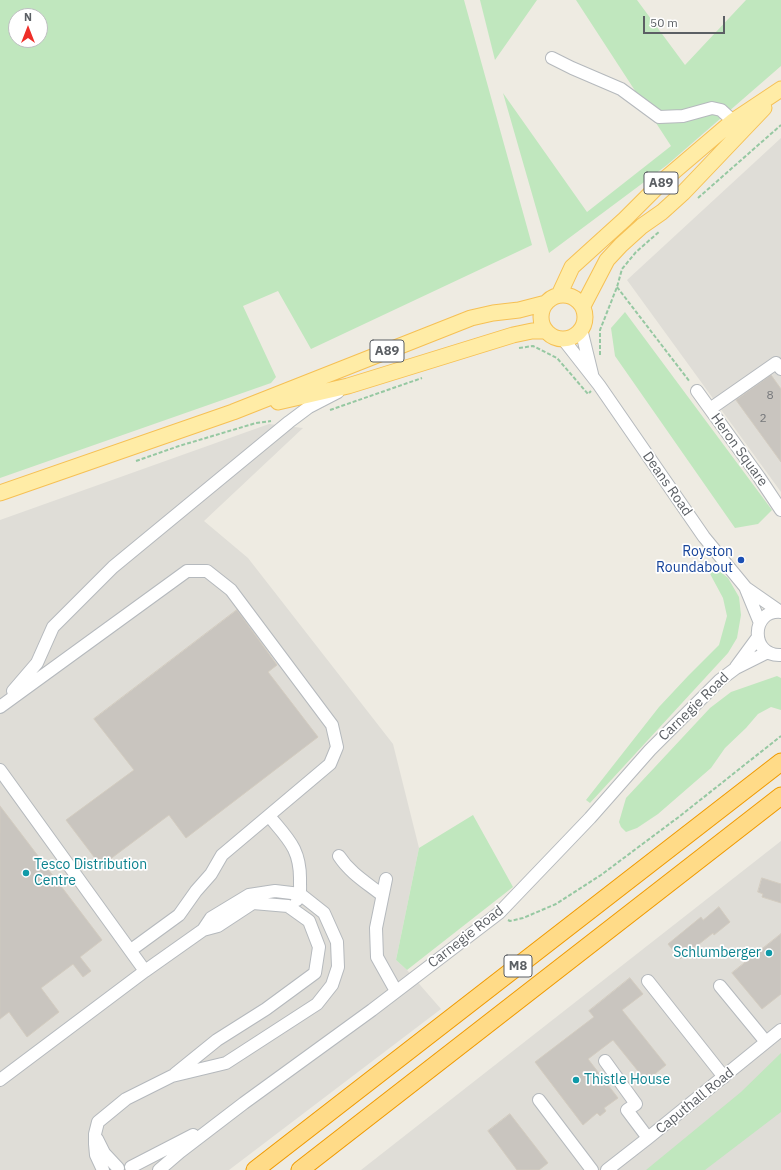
<!DOCTYPE html>
<style>
body{margin:0}
#map{position:relative;width:781px;height:1170px;overflow:hidden;background:#eeebe2;font-family:"IBM Plex Sans",sans-serif}
canvas{display:block}
.north{position:absolute;left:8px;top:8px;width:40px;height:40px;box-sizing:border-box;background:#fff;border:1px solid #bdbfc1;border-radius:50%;rotate:0deg;font-size:11px;font-weight:700;line-height:16px;text-align:center;color:#5b5f64}
.north::after{content:'';display:block;margin:auto;width:14px;height:18px;background:#ee2e28;clip-path:polygon(50% 0,100% 100%,50% 72%,0 100%)}
.scale{position:absolute;left:643px;top:16px;width:82px;height:18px;box-sizing:border-box;border:2px solid #5b5f64;border-top:0;padding-left:5px;font-size:12px;line-height:14px;white-space:nowrap;color:#5b5f64;-webkit-text-stroke:3px #fff;paint-order:stroke}
</style>
<div id="map">
<canvas width="781" height="1170"></canvas>
<div class="north">N</div>
<div class="scale">50 m</div>
</div>
<script>
const context = document.querySelector('canvas').getContext('2d');
context.lineJoin = 'round';
function fillPath(path, color) {
  context.fillStyle = color;
  context.fill(path, 'evenodd');
}
function stroke(path, color, width, dash) {
  context.strokeStyle = color;
  context.lineWidth = width;
  context.lineCap = dash ? 'butt' : 'round';
  context.setLineDash(dash || []);
  context.stroke(path);
}
function label(font, color, halo, rows, align = 'center') {
  context.font = font + ' "IBM Plex Sans",sans-serif';
  context.lineWidth = 3.5;
  context.setLineDash([]);
  context.textBaseline = 'middle';
  context.strokeStyle = halo;
  context.fillStyle = color;
  for (const [text, x, y, turn = 0] of rows) {
    context.save();
    context.translate(x, y);
    context.rotate((+turn || 0) * Math.PI / 180);
    context.textAlign = isNaN(turn) ? turn : align;
    if (halo) context.strokeText(text, 0, 0);
    context.fillText(text, 0, 0);
    context.restore();
  }
}
fillPath(new Path2D(`
 M781,138V492L627,280Z
 M269,424L303,428L204,521L248,558L393,744L419,848L396,960L407,970L441,1009L229,1170H0V520Z
 M781,841V1170H361Z`), '#dfddd7');
fillPath(new Path2D(`
 M0,0H464L532,245L311,349L278,291L243,306L276,377L271,383L0,478ZM16,16H40V40H16Z
 M480,0H537L495,60Z
 M576,0H637L685,65L746,0H781V66L667,165L549,253L503,93L587,212L671,146Z
 M625,312L772,510L758,524L735,528L615,356L611,328Z
 M711,564L728,578L739,597L741,615L737,638L728,653L590,803L586,800L659,707L688,676L719,645L727,616L723,598L708,570Z
 M777,676L781,678V710L771,707L758,714L746,728L725,748L711,768L658,814L637,828L626,832L621,827L619,822L626,798L710,708L731,692Z
 M473,815L513,887L407,970L396,960L419,848Z
 M781,1053V1112L705,1170H646L741,1092Z`), '#c0e7be');
const building = new Path2D(`
 M771,375L781,389V462L736,400Z
 M237,610L277,665L268,672L318,737L186,838L169,815L101,866L66,820L134,770L94,719Z
 M0,806L102,940L80,957L91,971L83,977L73,964L41,988L59,1012L27,1037L9,1012L0,1019Z
 M762,878L781,884V903L762,897L763,894L758,892Z
 M719,907L730,922L714,935L713,933L680,959L668,944L701,917L703,920Z
 M781,934V994L762,1009L732,973Z
 M630,978L643,994L622,1010L666,1065L646,1081L613,1040L588,1059L618,1098L604,1108L606,1111L600,1116L597,1113L583,1125L535,1062L594,1017L589,1011Z
 M510,1114L548,1163L539,1170H517L488,1131Z`);
fillPath(building, '#c9c5bf');
stroke(building, '#d3ccc0', 1);
const minor = new Path2D(`
 M552,58L572,68L621,89L659,117L683,116L712,108L721,110L733,121
 M581,329L592,374
 M563,339L599,385L704,537L746,588L779,611
 M697,391L759,477L781,510
 M710,409L776,363L781,369
 M746,589L760,623
 M781,612C750,609 750,657 781,655
 M736,667L758,637
 M13,691L37,663L53,627L113,567L289,422L309,407L338,392
 M0,707L187,571H207L231,590L332,725L337,747L330,764L222,855L211,874L196,891L179,915L131,950
 M0,770L145,971L0,1080
 M269,816C288,839 301,849 300,882C300,889 301,894 297,900
 M339,856C350,873 367,883 382,895
 M386,879L376,928L377,957L396,991
 M145,971L203,930L218,926L253,903L288,906L309,921L319,947L315,973L266,1009L217,1040L175,1074
 M648,981L724,1077
 M720,986L766,1042
 M605,1061L636,1104L627,1110L648,1138
 M539,1100L592,1170
 M97,1139L104,1153L118,1168
 M131,1167L193,1135
 M103,1170L96,1155L95,1144V1134L98,1122L126,1099L172,1076L226,1063L317,1004L332,985L338,967L337,942L324,913L300,894L275,891L249,895L211,918L203,930
 M159,1170L180,1152L244,1103L372,1010L499,913L590,818L650,750L720,680L736,668L768,652
 M607,1170L648,1138L781,1030`);
const major = new Path2D(`
 M541 317a22 22 0 1 1 44 0a22 22 0 1 1-44 0Z
 M559,295L572,267L625,219L665,179L733,121L781,89
 M583,306L607,260L621,245L642,226L662,212L683,193L764,108
 M278,402L348,386L513,335L532,331H546
 M0,493L233,412L471,318L493,313L519,310L546,303`);
const highway = new Path2D(`
 M255,1170L781,762
 M300,1170L781,796`);
stroke(minor, '#b5b9bd', 14);
stroke(major, '#f6c054', 17);
stroke(highway, '#f09a00', 19);
stroke(new Path2D(`
 M698,198L781,125
 M617,287L690,382
 M519,348L533,346L557,358L588,394L591,391
 M600,355V330L617,287L622,269L636,252L660,231
 M330,410L422,378
 M136,461L179,446L256,423L271,421
 M508,920L510,921L523,918L556,904L601,875L680,816L781,736`), '#96c8a2', 2, [4, 2]);
stroke(minor, '#fff', 12);
stroke(major, '#ffeca6', 15);
stroke(highway, '#ffdb88', 17);
for (const [x, y, r, color] of [
 [741,560,4,"#1a4fb4"],
 [26,873,4,"#0f9aa8"],
 [769,953,4,"#0f9aa8"],
 [576,1080,4,"#0f9aa8"]
]) {
  const dot = new Path2D();
  dot.arc(x, y, r, 0, 2 * Math.PI);
  context.fillStyle = color;
  context.fill(dot);
  stroke(dot, '#fff', 1.5);
}
label('12px', '#76787b', null, [
 ["8",770,396],
 ["2",763,419]
]);
for (const [x, y, w] of [
 [661,183,34],
 [387,351,34],
 [518,966,28]
]) {
  const box = new Path2D();
  box.roundRect(x - w / 2, y - 11, w, 22, 3);
  context.fillStyle = '#fff';
  context.fill(box);
  stroke(box, '#5b5f64', 1);
}
label('bold 13px', '#5b5f64', null, [
 ["A89",661,183],
 ["A89",387,351],
 ["M8",518,966]
]);
label('14px', '#5b5f64', '#fff', [
 ["Heron Square",739,450,54],
 ["Deans Road",667,484,55],
 ["Carnegie Road",694,707,-44],
 ["Carnegie Road",466,937,-38],
 ["Caputhall Road",695,1101,-39]
]);
label('14px', '#164399', '#fff', [
 ["Royston",733,552],
 ["Roundabout",733,568]
], 'right');
label('14px', '#0d838f', '#fff', [
 ["Tesco Distribution",34,865],
 ["Centre",34,881],
 ["Schlumberger",761,953,"right"],
 ["Thistle House",584,1080]
], 'left');
</script>
